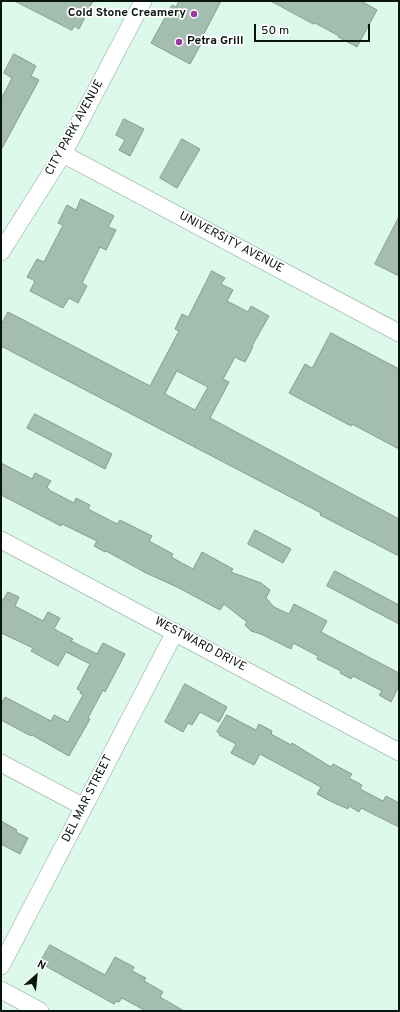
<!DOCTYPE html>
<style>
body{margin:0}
#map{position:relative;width:400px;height:1012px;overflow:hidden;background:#dcf9ec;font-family:Overpass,sans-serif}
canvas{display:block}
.frame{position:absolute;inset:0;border:2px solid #0b1510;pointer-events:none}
.north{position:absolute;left:16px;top:956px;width:40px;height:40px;-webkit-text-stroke:3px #fff;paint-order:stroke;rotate:27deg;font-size:11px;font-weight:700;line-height:16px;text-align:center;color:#0b1510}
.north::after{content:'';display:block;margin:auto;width:14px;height:18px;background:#0b1510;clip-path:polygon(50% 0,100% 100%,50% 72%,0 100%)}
.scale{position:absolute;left:254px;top:24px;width:116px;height:18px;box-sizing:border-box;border:2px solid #0b1510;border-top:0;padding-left:5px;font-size:12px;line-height:14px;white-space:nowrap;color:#0b1510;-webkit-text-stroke:3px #fff;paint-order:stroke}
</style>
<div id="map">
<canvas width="400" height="1012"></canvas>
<div class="frame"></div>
<div class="north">N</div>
<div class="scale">50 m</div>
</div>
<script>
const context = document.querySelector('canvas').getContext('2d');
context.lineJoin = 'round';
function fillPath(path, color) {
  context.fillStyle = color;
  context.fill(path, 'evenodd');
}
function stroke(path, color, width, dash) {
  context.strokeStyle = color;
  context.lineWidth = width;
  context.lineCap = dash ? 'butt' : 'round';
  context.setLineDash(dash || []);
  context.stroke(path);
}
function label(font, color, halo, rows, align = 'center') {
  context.font = font + ' Overpass,sans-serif';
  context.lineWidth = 3.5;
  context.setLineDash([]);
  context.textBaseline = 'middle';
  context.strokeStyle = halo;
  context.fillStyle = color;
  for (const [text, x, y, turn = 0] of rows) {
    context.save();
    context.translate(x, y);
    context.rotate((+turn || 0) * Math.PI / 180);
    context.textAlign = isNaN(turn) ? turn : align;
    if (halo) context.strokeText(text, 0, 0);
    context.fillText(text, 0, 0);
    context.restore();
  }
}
const building = new Path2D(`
 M15,1H93L79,29L74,26L72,30Z
 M179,1H221L199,43L201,44L190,64L151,43L172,5L176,7Z
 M271,1H361L377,10L357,47L338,37L339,36L315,23L314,24Z
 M14,54L36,66L31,76L39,80L1,150V99L12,78L4,73Z
 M124,119L144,129L130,156L119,150L125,140L116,135Z
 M182,139L200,149L177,188L160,178Z
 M81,199L114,216L108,227L116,230L106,250L100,247L82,283L87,286L78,303L69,298L63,308L30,291L35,281L27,277L37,259L44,262L63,225L58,223L67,205L76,210Z
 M399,217V276L375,264Z
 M212,271L225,278L221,284L233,290L227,301L248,312L251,306L269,316L252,346L253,347L245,362L235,357L223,379L229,382L210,418L399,519V556L320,515L321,513L1,346V325L8,312L150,386L179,331L175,329L182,314L188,317ZM177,371L208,387L195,410L165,394Z
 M331,333L399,369V449L352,424L351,426L289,393L305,364L312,368Z
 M35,414L112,454L105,469L27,428Z
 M1,463L32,479L35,473L51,481L47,487L49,489V490L74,503L76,498L90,505L88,509L117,524L120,520L152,536L149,541L173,554L171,557L193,569L202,552L233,569L231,572L261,583L270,590L266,598L274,607L289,614L294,604L327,621L321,632L399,673V686L391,702L379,695L382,691L353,676L351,679L340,673L341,671L317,659L318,656L293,643L291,649L261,634L251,631L245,625L247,622L224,604L220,610L177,587L146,573L106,551L105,552L94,546L97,541L62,524L61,526L1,495Z
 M255,530L291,549L283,563L248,544Z
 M335,571L399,605V624L327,586Z
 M8,592L19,597L15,606L43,621L48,612L60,618L54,629L73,639L71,641L97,654L103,643L125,654L105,692L103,690L88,718L90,719L69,756L32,735L31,736L1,720V704L5,697L51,721L54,715L68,722L83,695L80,693L81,691L77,689L90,664L66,652L58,666L31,651L33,648L1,633V599L3,600Z
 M185,684L227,707L219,722L200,712L192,725L188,723L183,732L165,722Z
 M227,715L256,730L259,724L272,731L271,734L291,745L292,743L331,767L333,764L352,774L349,778L362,785L360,789L383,801L386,796L399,803V827L361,808L359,812L349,806L348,809L332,802L317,794L321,787L260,754L254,765L231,753L236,744L219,735L220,734L217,732Z
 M1,821L17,830L16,832L28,838L20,854L1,844Z
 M50,945L105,975L115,957L134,967L132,971L146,978L144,981L163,992L160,997L184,1011H146L122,998L119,1002L116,1001L114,1004L40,963Z`);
fillPath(building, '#a3beb1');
stroke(building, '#839d91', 1);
const minor = new Path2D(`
 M63,154L399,333
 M1,252L63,154L143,1
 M1,540L399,752
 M1,763L84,807
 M1,966L175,632
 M1,990L40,1011`);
stroke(minor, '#8ca69a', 18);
stroke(minor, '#fff', 17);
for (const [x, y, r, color] of [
 [194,14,4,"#9c399f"],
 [179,42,4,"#9c399f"]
]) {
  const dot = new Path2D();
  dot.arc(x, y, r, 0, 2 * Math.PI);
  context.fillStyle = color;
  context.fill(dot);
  stroke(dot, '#fff', 1.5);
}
label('bold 12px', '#0b1510', '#fff', [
 ["Cold Stone Creamery",186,14],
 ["Petra Grill",187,42,"left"]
], 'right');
label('12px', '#0b1510', '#fff', [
 ["CITY PARK AVENUE",75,128,-61],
 ["UNIVERSITY AVENUE",231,243,28],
 ["WESTWARD DRIVE",200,645,28],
 ["DEL MAR STREET",88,799,-63]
]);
</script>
